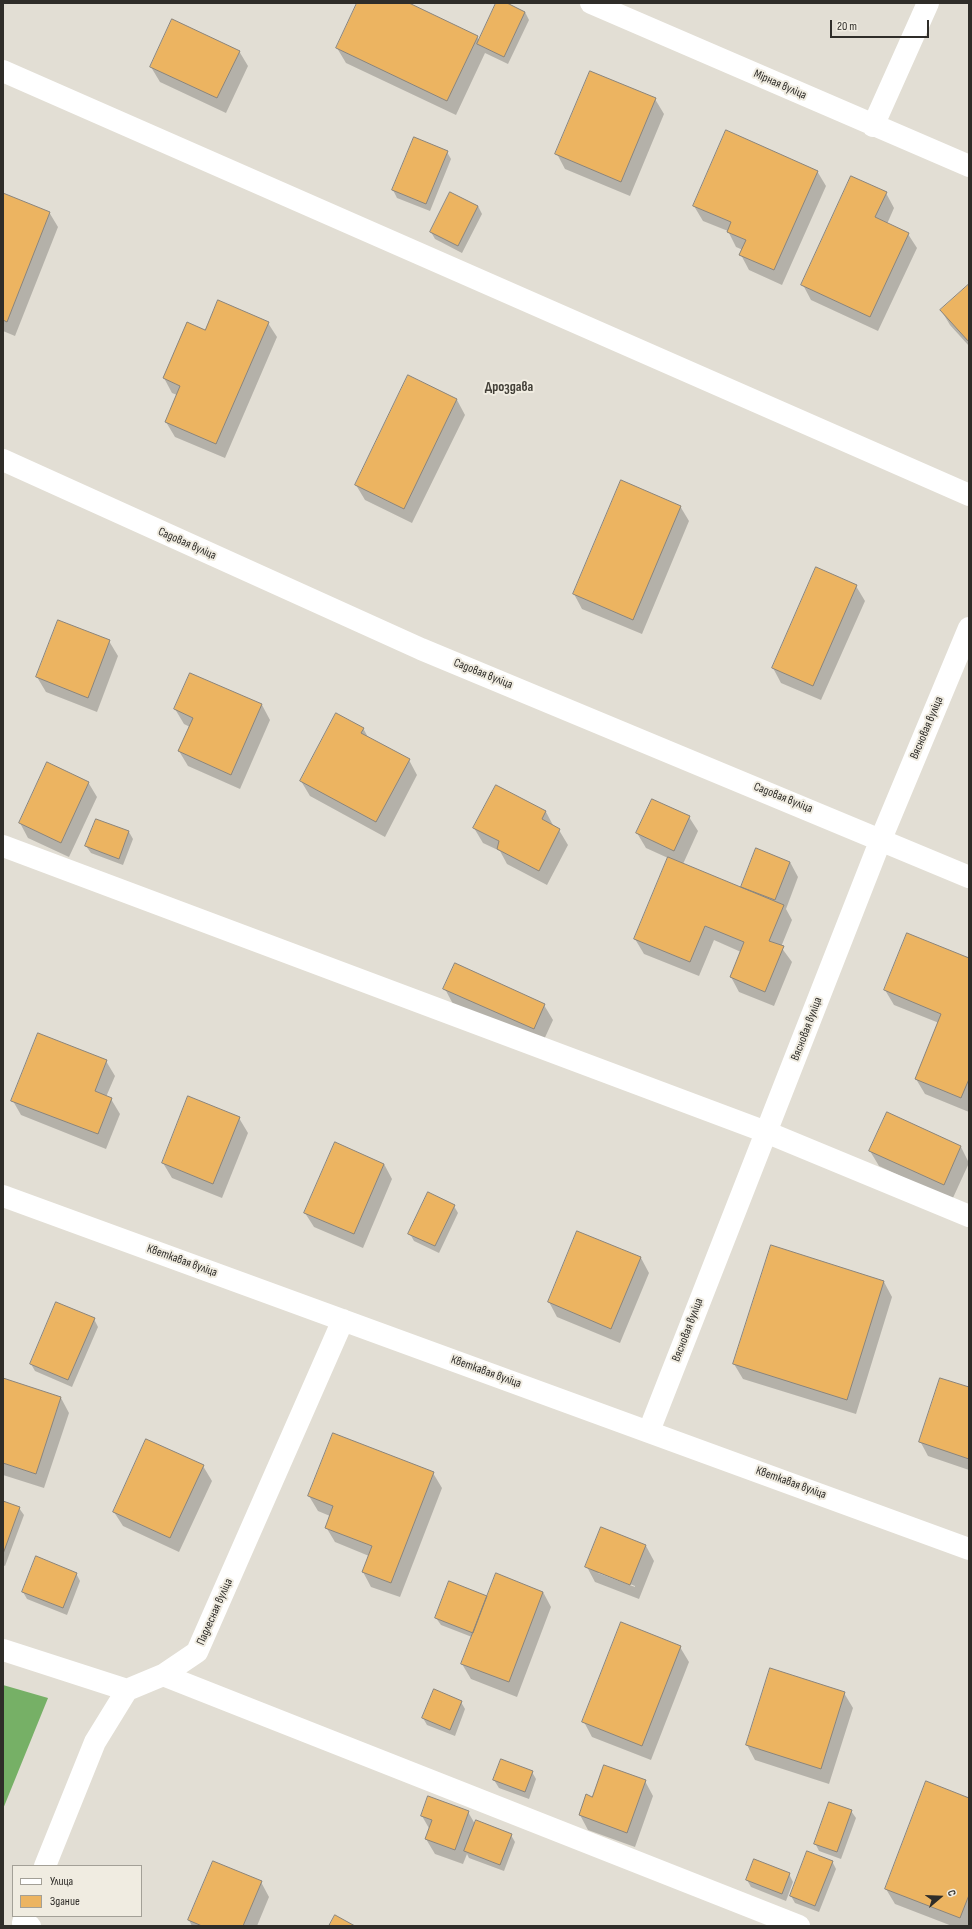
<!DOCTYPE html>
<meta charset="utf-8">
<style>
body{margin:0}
#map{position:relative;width:972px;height:1929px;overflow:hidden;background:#e2ded4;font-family:"Sofia Sans Condensed",sans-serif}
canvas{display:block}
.frame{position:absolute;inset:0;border:4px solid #2f2d29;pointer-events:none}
.legend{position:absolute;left:12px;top:1865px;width:130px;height:52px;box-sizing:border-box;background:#f0ece1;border:1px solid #a3a097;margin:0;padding:5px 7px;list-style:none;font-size:12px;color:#2f2d29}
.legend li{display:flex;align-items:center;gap:8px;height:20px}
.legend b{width:20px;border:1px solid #a3a097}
.north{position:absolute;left:920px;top:1877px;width:40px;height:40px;-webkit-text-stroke:3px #f0ece1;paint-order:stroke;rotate:71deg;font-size:11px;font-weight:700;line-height:16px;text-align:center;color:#2f2d29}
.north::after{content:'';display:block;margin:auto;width:14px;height:18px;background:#2f2d29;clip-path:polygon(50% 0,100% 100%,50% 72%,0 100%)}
.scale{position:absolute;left:830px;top:20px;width:99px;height:18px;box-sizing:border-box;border:2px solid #2f2d29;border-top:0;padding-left:5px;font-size:12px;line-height:14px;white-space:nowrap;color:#2f2d29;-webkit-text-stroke:3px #f0ece1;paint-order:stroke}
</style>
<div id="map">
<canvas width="972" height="1929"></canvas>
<div class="frame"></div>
<ul class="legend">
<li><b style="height:5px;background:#fff"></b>Улица</li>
<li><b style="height:11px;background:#ecb461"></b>Здание</li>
</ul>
<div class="north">С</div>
<div class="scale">20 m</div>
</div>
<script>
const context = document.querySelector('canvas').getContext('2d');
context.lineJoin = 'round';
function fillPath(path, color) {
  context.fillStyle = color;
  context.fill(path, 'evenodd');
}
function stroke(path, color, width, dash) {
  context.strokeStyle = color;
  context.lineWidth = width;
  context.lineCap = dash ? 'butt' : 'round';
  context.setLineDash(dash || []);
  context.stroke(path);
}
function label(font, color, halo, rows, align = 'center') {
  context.font = font + ' "Sofia Sans Condensed",sans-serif';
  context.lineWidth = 4;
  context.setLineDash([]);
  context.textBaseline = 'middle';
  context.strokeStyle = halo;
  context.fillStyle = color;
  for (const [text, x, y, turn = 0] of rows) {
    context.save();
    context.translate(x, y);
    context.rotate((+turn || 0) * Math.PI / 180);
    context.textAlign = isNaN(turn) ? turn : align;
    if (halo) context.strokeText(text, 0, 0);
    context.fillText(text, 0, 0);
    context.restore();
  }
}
fillPath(new Path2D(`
 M3,1685L48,1698L3,1809Z`), '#76b066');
fillPath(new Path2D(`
 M358,3H406L477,37L480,41L497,3H505L525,12L529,20L508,64L485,53L456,115L346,63L337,48Z
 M239,51L248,66L226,113L160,82L151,67Z
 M655,99L664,114L630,196L565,169L557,154Z
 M447,152L451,159L430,211L397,198L393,190Z
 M817,171L826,186L782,285L749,270L741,255L743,250L736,247L728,231L703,221L694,206Z
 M450,193L478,206L482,214L462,253L435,239L431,232Z
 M886,193L894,208L887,224L908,234L917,248L878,331L811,300L803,285Z
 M3,194L49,212L58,227L15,336L3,331Z
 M969,285V346L950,325L941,310Z
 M268,323L277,337L225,458L175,437L166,422L177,395L172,393L164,378L205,331Z
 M457,400L465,415L412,523L365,500L356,485Z
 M680,506L689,521L642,634L582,609L574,594Z
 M856,586L865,601L821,700L781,683L773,668Z
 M109,641L118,656L97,712L46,692L37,677Z
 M262,705L270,720L240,789L188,766L179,751L190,727L184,724L175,709Z
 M363,728L369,739L409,760L417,775L385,837L310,796L301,781Z
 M88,782L97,797L69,857L28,838L20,823Z
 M496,786L546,812L554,827L559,830L568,845L547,885L507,864L500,851L483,843L474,828Z
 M689,817L698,831L683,864L741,888L757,849L790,862L798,877L786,909L792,920L781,947L792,962L774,1006L739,992L731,977L741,952L714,940L699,976L644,954L635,939L668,858L646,848L637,833Z
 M129,832L133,839L123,865L91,853L86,846Z
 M969,959V1112L925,1094L916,1079L939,1023L894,1005L885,990Z
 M445,989L544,1005L553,1020L542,1044L453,1004Z
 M106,1061L115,1076L106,1097L111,1099L120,1114L106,1149L21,1115L13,1101Z
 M887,1113L961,1147L969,1163L952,1200L879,1166L870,1151Z
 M239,1118L248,1133L222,1198L172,1178L163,1163Z
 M384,1164L392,1179L363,1248L314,1227L305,1213Z
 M454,1206L458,1213L439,1253L414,1241L410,1234Z
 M578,1232L641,1258L649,1273L620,1343L557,1317L549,1302Z
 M884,1282L892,1297L856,1414L743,1379L734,1364Z
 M94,1319L98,1327L72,1387L35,1371L31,1364Z
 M3,1379L61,1398L69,1413L44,1488L3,1475Z
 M969,1389V1470L928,1456L920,1441Z
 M203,1466L212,1481L179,1552L123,1526L114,1512Z
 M433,1473L442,1488L400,1597L371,1587L363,1572L369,1556L335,1542L326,1527L330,1516L318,1511L309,1496Z
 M3,1502L19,1508L24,1515L5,1566L3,1565Z
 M646,1546L654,1561L639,1599L595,1582L587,1567ZM598,1571L635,1586V1587L598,1573Z
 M76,1573L80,1581L67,1615L27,1599L23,1592Z
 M450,1583L488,1597L543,1592L551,1607L517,1697L471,1679L462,1664L472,1637L441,1625L436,1618Z
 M680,1647L689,1662L651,1760L592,1737L584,1722Z
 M844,1693L853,1708L829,1784L755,1760L747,1745Z
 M461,1702L465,1709L455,1736L427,1725L423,1718Z
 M532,1772L536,1779L529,1799L499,1788L494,1780Z
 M645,1781L653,1796L635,1847L588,1830L580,1815L593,1798Z
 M969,1799V1926H952L895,1904L886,1889Z
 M851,1811L856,1818L841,1859L819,1851L815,1843Z
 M468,1812L475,1824L511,1835L515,1842L504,1871L469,1858L467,1854L463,1864L435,1854L426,1839L430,1830L422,1816Z
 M832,1861L836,1869L819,1912L795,1903L791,1896Z
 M789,1874L793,1882L786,1901L751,1887L747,1880Z
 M261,1882L269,1897L257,1926H192L189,1920Z`), '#0003');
const building = new Path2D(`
 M357,3H409L478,36L447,101L336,48Z
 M496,3H507L525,12L504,57L477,44Z
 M172,19L240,51L217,98L150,67Z
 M590,71L656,98L621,182L555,154Z
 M726,130L818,171L774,270L739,255L746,240L727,232L731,222L693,206Z
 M414,137L448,151L426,204L392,190Z
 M851,176L887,192L875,217L909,233L870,317L801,285Z
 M450,192L478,206L458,246L430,232Z
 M3,193L50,212L7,322L3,320Z
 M969,284V342L940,310Z
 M218,300L269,322L216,444L165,422L180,386L163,378L187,322L205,330Z
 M408,375L457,399L404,509L355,485Z
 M621,480L681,506L633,620L573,594Z
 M816,567L857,585L813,686L772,668Z
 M58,620L110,640L88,698L36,677Z
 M190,673L262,704L231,775L178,751L193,718L174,709Z
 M336,713L364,728L361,733L410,759L376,822L300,781Z
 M47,762L89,782L61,843L19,823Z
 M496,785L546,811L542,819L560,829L539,871L497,849L499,841L473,828Z
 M652,799L690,816L674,851L636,833Z
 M96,819L129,831L119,859L85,846Z
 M756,848L790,862L775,900L741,887Z
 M668,857L784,905L769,941L784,946L765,992L730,977L744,942L705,926L690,962L634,939Z
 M907,933L969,958V1079L961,1098L915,1079L941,1014L884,990Z
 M455,963L545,1004L534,1029L443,989Z
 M38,1033L107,1060L95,1091L112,1098L98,1134L11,1101Z
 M188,1096L240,1117L213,1184L162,1163Z
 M887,1112L961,1146L944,1185L869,1151Z
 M335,1142L384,1164L354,1234L304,1213Z
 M428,1192L455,1205L435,1246L408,1234Z
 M577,1231L641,1257L611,1329L548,1302Z
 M771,1245L884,1281L847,1400L733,1364Z
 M56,1302L95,1318L68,1380L30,1364Z
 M3,1378L61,1397L36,1474L3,1463Z
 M940,1378L969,1387V1459L919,1442Z
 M333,1433L434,1472L391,1583L362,1572L372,1546L325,1528L333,1506L308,1496Z
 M146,1439L204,1465L170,1538L113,1512Z
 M3,1501L20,1507L3,1554Z
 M601,1527L646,1545L630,1585L585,1567Z
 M36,1556L77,1573L63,1608L22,1592Z
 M496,1573L543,1592L509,1682L461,1664Z
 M449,1581L487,1596L473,1633L435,1618Z
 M621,1622L681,1646L642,1746L582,1722Z
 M770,1668L845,1692L821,1769L746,1745Z
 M434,1689L462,1701L450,1730L422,1718Z
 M501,1759L533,1771L525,1792L493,1780Z
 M604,1765L646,1780L627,1833L579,1815L586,1794L592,1797Z
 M926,1781L969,1798V1895L960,1918L885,1889Z
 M428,1796L469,1811L455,1850L425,1839L432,1820L421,1816Z
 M829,1802L852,1810L837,1852L814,1844Z
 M476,1820L512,1834L500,1865L464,1851Z
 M807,1851L833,1861L815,1906L790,1896Z
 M754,1859L790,1873L782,1894L746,1880Z
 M213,1861L262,1881L243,1926H202L188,1920Z
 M335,1915L355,1926H329Z`);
fillPath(building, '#ecb461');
stroke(building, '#8a847b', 1);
stroke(new Path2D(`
 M591,3L969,166
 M3,71L969,495
 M873,126L928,3
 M3,460L421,649L969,877
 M3,846L766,1132L969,1216
 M3,1196L969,1549
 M649,1431L881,839L969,628
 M3,1650L127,1690
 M163,1675L799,1926
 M45,1866L95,1742L127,1690L163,1675L197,1652L343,1320
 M25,1916L23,1923L30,1926`), '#fff', 22);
label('12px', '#2f2d29', '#f0ece1', [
 ["Мірная вуліца",780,85,24],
 ["Садовая вуліца",187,544,24],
 ["Садовая вуліца",483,674,22],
 ["Вясновая вуліца",927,728,-67],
 ["Садовая вуліца",783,798,22],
 ["Вясновая вуліца",807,1029,-69],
 ["Кветкавая вуліца",182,1261,20],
 ["Вясновая вуліца",688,1330,-69],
 ["Кветкавая вуліца",486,1372,20],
 ["Кветкавая вуліца",791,1483,20],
 ["Падлесная вуліца",215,1612,-66]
]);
label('bold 14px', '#434038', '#f0ece1', [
 ["Дроздава",509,387]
]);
</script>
